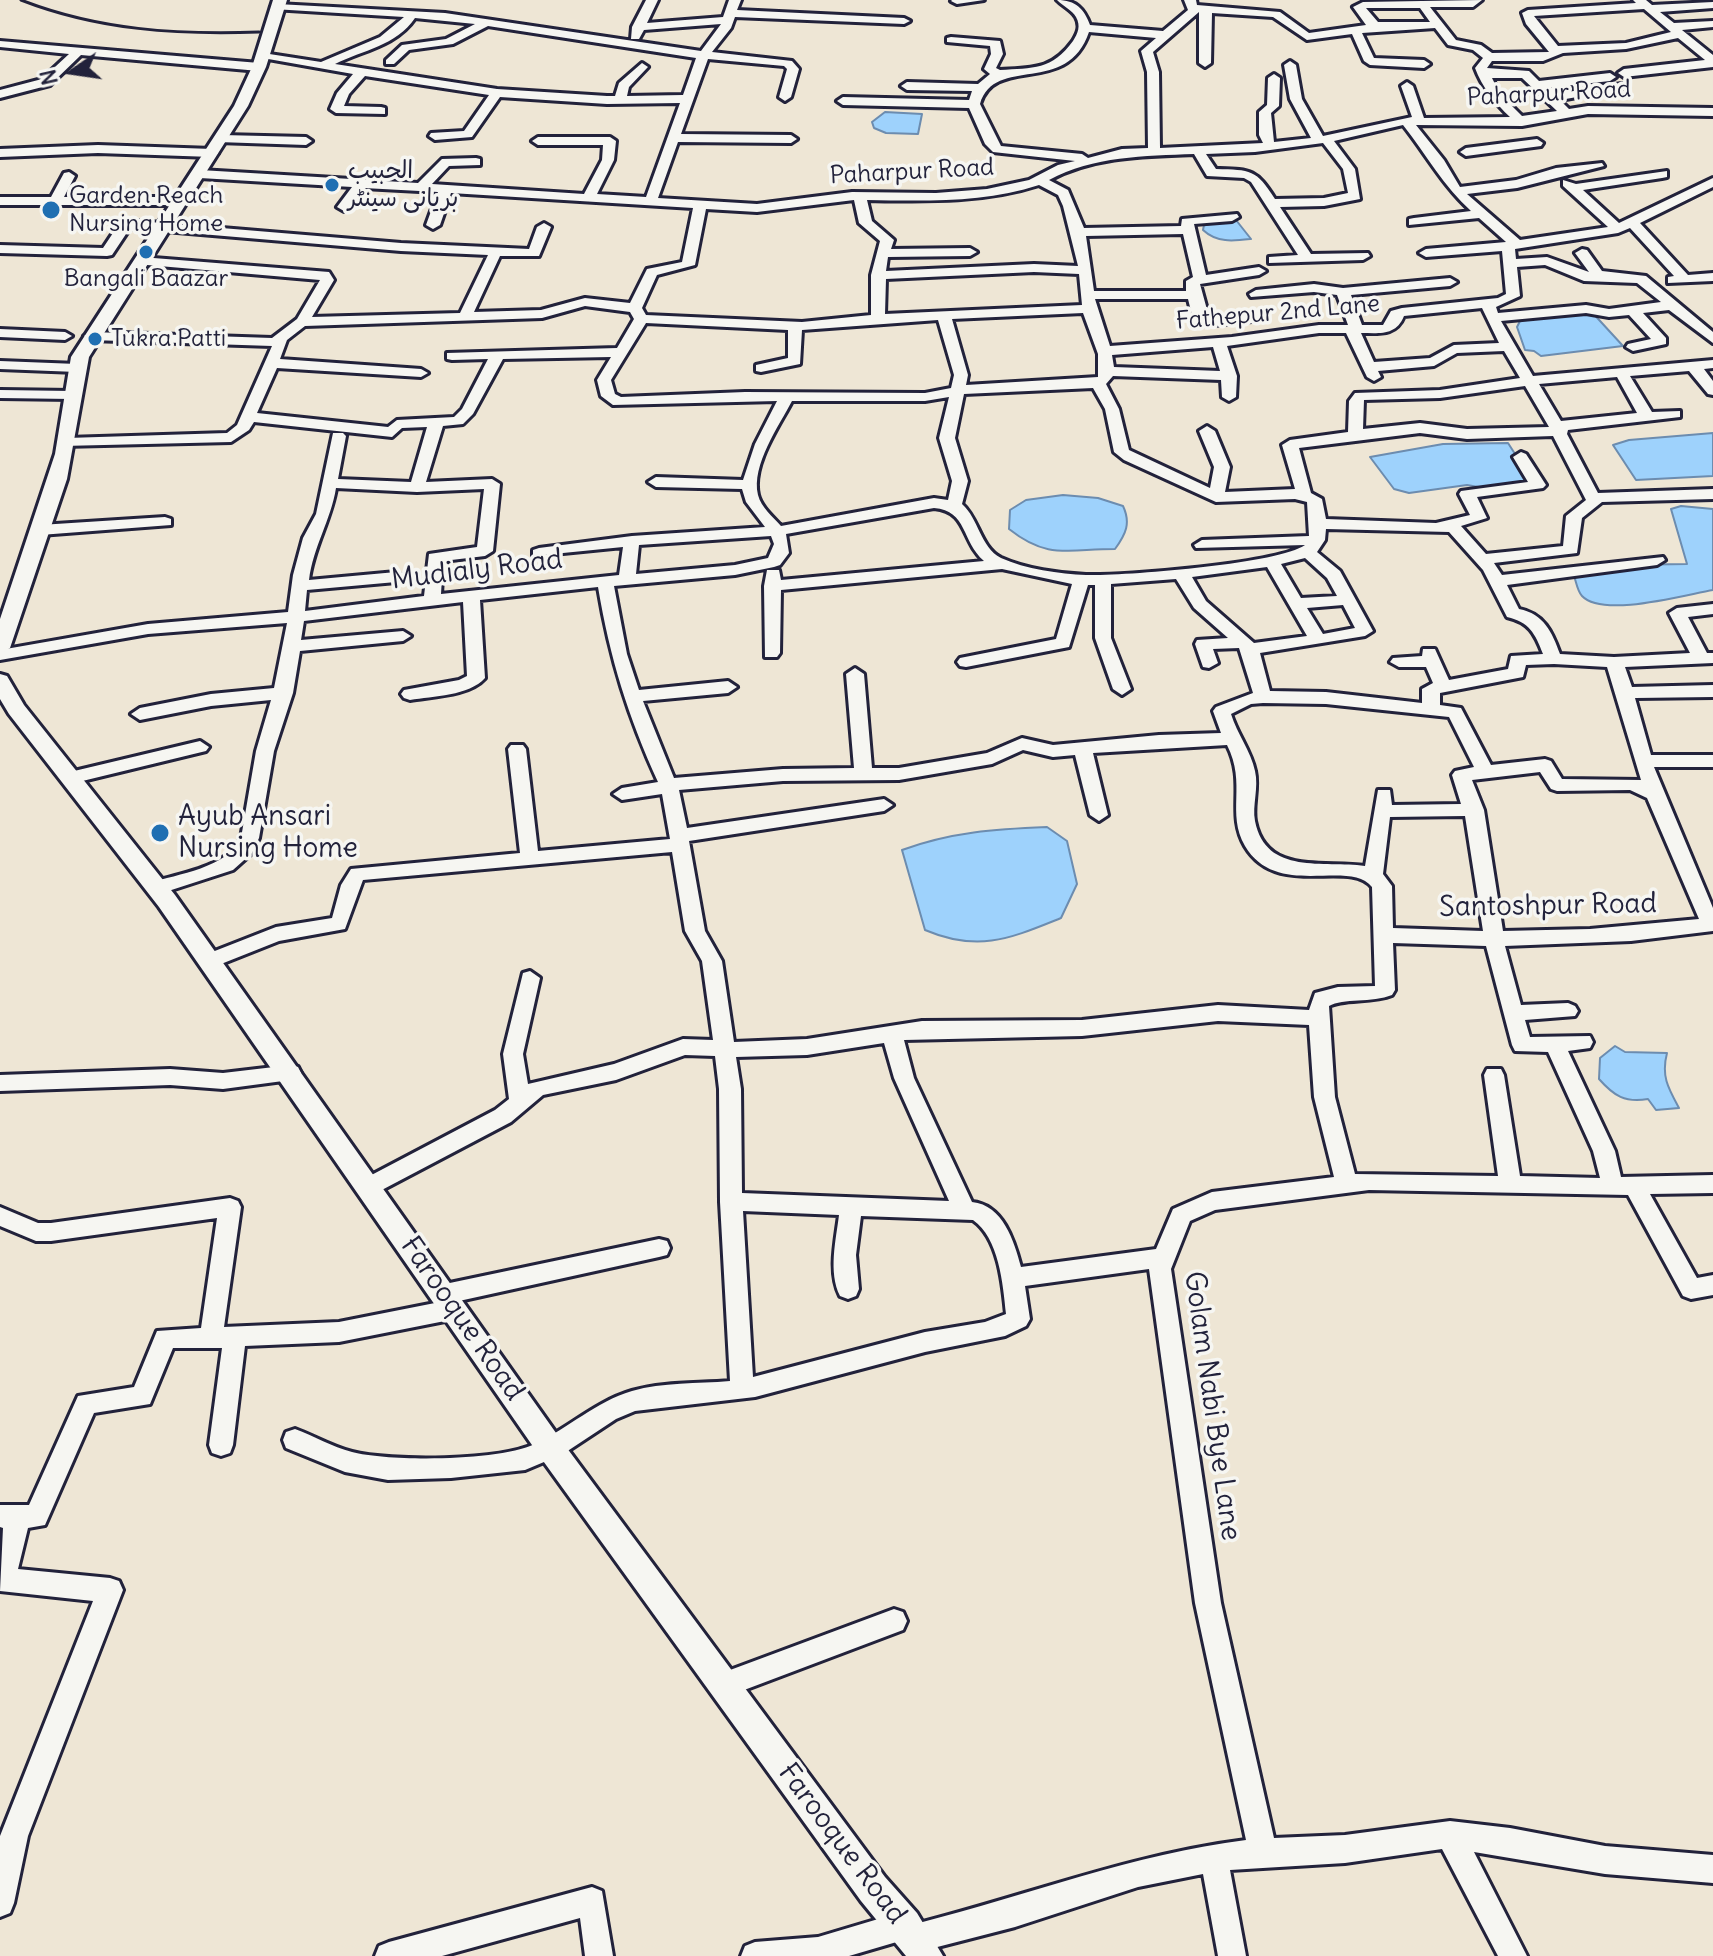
<!DOCTYPE html>
<meta charset="utf-8">
<style>
body{margin:0}
#map{position:relative;width:1713px;height:1956px;overflow:hidden;background:#eee6d5;font-family:Delius,sans-serif}
canvas{display:block}
.north{position:absolute;left:32px;top:32px;width:80px;height:80px;-webkit-text-stroke:6px #f6f6f2;paint-order:stroke;rotate:257deg;font-size:22px;font-weight:700;line-height:32px;text-align:center;color:#22223b}
.north::after{content:'';display:block;margin:auto;width:28px;height:36px;background:#22223b;clip-path:polygon(50% 0,100% 100%,50% 72%,0 100%)}
</style>
<div id="map">
<canvas width="1713" height="1956"></canvas>
<div class="north">N</div>
</div>
<script>
const context = document.querySelector('canvas').getContext('2d');
context.lineJoin = 'round';
function fillPath(path, color) {
  context.fillStyle = color;
  context.fill(path, 'evenodd');
}
function stroke(path, color, width, dash) {
  context.strokeStyle = color;
  context.lineWidth = width;
  context.lineCap = dash ? 'butt' : 'round';
  context.setLineDash(dash || []);
  context.stroke(path);
}
function label(font, color, halo, rows, align = 'center') {
  context.font = font + ' Delius,"Playpen Sans Arabic",sans-serif';
  context.lineWidth = 7;
  context.setLineDash([]);
  context.textBaseline = 'middle';
  context.strokeStyle = halo;
  context.fillStyle = color;
  for (const [text, x, y, turn = 0] of rows) {
    context.save();
    context.translate(x, y);
    context.rotate((+turn || 0) * Math.PI / 180);
    context.textAlign = isNaN(turn) ? turn : align;
    if (halo) context.strokeText(text, 0, 0);
    context.fillText(text, 0, 0);
    context.restore();
  }
}
const water = new Path2D(`
 M885,112L922,114L918,134L886,133L874,128L872,122Z
 M1236,220L1251,239C1233,241 1217,243 1203,230L1204,225Z
 M1590,310L1623,346L1541,356L1534,351L1525,350L1517,327L1522,317Z
 M1713,433V476L1636,480L1613,445L1629,440Z
 M1508,443L1533,482L1484,488L1467,485L1409,493L1394,489L1370,457L1443,444Z
 M1063,495L1098,498L1123,506C1131,523 1126,534 1115,549C1068,549 1048,560 1009,529L1010,510L1026,500Z
 M1681,506L1713,509V590C1684,595 1603,618 1582,596C1577,591 1576,580 1573,573L1621,565L1687,564L1671,509Z
 M1047,827L1067,841L1077,884L1061,918C1011,938 979,953 925,930L902,850C951,832 996,829 1047,827Z
 M1615,1046L1625,1052L1667,1053C1661,1076 1668,1088 1679,1108L1656,1110L1648,1099C1625,1103 1614,1096 1599,1079L1600,1058Z`);
fillPath(water, '#9ed2fc');
stroke(water, '#6c8caf', 2);
const minor = new Path2D(`
 M646,0H658L647,23L723,17L729,0H741L737,10L904,18L910,21L904,24L735,17L731,28L712,52L792,61L799,69L791,97L785,101L779,97L787,69L784,66L708,59L681,134L791,135L797,139L791,143L678,142L658,198L757,204L852,192L936,193L987,189L1029,180L1058,165L1075,161L993,152L985,144L969,108L843,105L837,101L843,97L969,100L972,91L907,90L901,86L907,82L978,84L990,74L984,69L991,54L990,46L947,42V38L951,37L1000,41L1003,54L996,68L1000,70C1033,68 1052,70 1073,41C1078,33 1081,26 1076,17C1072,10 1063,6 1057,0C1076,0 1084,9 1090,25L1163,31L1188,10L1184,0H1196L1197,5L1280,12L1309,33L1366,25L1353,7L1363,2L1482,0L1473,7H1430L1456,40L1481,45L1492,53L1549,52L1526,24L1522,13L1528,10L1636,3L1633,0H1646L1652,5L1713,2V8L1660,12L1674,23L1713,21V27L1682,30L1713,55V67L1624,77L1618,73L1624,69L1705,60L1678,38L1626,49L1563,53L1543,61H1492L1487,68L1529,71L1539,81L1610,73L1616,77L1610,81L1546,88L1553,94L1622,84L1628,88L1560,100L1569,109L1588,106L1713,108V116L1588,114L1522,126L1416,125L1444,160L1460,187L1516,180L1556,168L1602,163L1604,166L1517,188L1467,194L1520,240L1608,227L1563,186V180L1576,184L1667,171V177L1662,178L1583,190L1619,223L1713,178V187L1640,223L1688,275L1713,273V281L1668,283V277L1674,276L1630,228L1618,233L1515,249L1516,259L1547,257L1589,272L1575,253L1582,249L1587,250L1602,271L1646,276L1713,332V343L1669,310L1643,313L1666,338V344L1633,351L1626,347L1628,344L1651,339L1629,315L1609,317L1586,313L1501,321L1533,376L1713,360V368L1704,369L1713,381V395L1708,394L1689,371L1630,376L1652,412L1680,411V417L1568,430L1567,434L1598,493L1713,489V499L1602,502L1582,518L1577,553L1494,563L1502,575L1663,557L1665,560L1657,565L1507,585L1519,609C1544,614 1552,632 1560,654L1614,657L1690,653L1669,613L1677,608L1713,604V614L1688,617L1707,653H1713V663L1625,667L1632,687L1713,685V697L1635,698L1651,755H1713V767H1654L1713,908V931L1631,941L1505,946L1521,1005L1568,1003L1575,1006L1578,1011L1575,1016L1525,1020L1530,1037L1590,1036L1593,1042L1590,1048L1568,1051L1615,1151L1621,1177L1713,1175V1193L1650,1194L1697,1278L1713,1275V1295L1691,1299L1683,1296L1628,1195L1369,1190L1215,1210L1190,1221L1171,1269L1221,1603L1274,1838L1345,1835L1450,1821L1510,1828L1605,1846L1713,1855V1883L1605,1874L1474,1852L1527,1956H1498L1442,1849L1345,1863L1230,1870L1246,1956H1218L1203,1874L1138,1887L1015,1927L914,1953L904,1949L900,1941L849,1956H741L745,1946L755,1942L818,1937L905,1911L915,1915L919,1923C1028,1895 1134,1854 1246,1840L1195,1603L1149,1269L1025,1286L1030,1319L1026,1326L1005,1336L925,1352L755,1397L635,1411L616,1419L563,1454L525,1470L451,1478L388,1480L345,1472L286,1448L283,1440L286,1432L295,1429C314,1436 332,1447 352,1452C391,1462 499,1461 535,1444C569,1428 595,1402 632,1391C663,1382 697,1384 730,1381L720,1202L719,1089L715,1056L685,1055L616,1080L543,1095L511,1122L378,1192L370,1195L362,1192L359,1186L362,1180L495,1110L509,1099L503,1054L523,973L530,971L540,978L523,1054L528,1084L614,1064L683,1039L713,1040L702,961L685,931L672,852L363,880L345,929L279,941L216,966H202L199,961L202,956L276,927L332,918L341,885L351,869L520,853L508,749L511,745H523L526,749L538,851L670,839L662,794L622,800L613,794L622,788L658,782C628,716 610,659 598,587L480,600L485,678C469,696 433,696 410,700L404,698L401,694L404,690L459,680L467,676L463,602L304,621L301,640L403,631L411,636L403,641L300,651L293,693L274,751L259,838L252,853L233,870L156,895L149,893L146,888L149,883C178,874 227,868 241,838L256,751L271,700L211,706L140,720L131,714L140,708L211,694L274,688L287,623L148,634L0,660V650L148,624L288,612L293,575L303,538L316,514L333,433H343L346,436L338,479L411,482L427,427L402,428L392,437L254,422L249,430L231,442L62,446L59,443L67,438L227,433L237,425L272,346L91,340L84,336L91,332L272,338L297,319L320,280L136,264V258L141,257L329,272L334,280L312,317L460,313L488,255L401,251L130,228L112,255L107,256L0,253V245L103,248L121,221L126,220L401,243L529,249L537,227L544,223L551,227L539,256H500L474,312L541,310L585,298L630,303L647,269L682,262L693,208L451,193L440,225L433,229L426,225L438,192L364,188L349,210L344,211L337,207L352,187L200,178L194,174L200,170L418,183L442,159L476,158L480,159V165L449,166L432,184L584,194L602,160L603,145H538L532,141L538,137H610L616,141L614,160L597,194L646,197L680,103L607,104L500,97L472,137L435,140L429,136L431,133L464,131L489,95L365,76L349,94L344,106L381,107L385,108V114L336,113L330,109L337,93L353,74L257,57L263,53L321,62L380,37L404,17L273,9L271,7L277,4L445,13L701,51L721,24L644,30L639,39H631L632,27ZM1366,8H1420L1430,22H1378ZM1644,9L1671,32L1626,43L1558,46L1534,16ZM1199,12V63L1205,67L1211,63L1212,13L1273,17L1307,40L1352,34L1364,61L1370,65L1424,68L1430,64L1424,60L1374,58L1362,33L1435,28L1448,45L1473,50L1483,58L1475,68C1482,87 1495,103 1510,117L1424,118L1413,86L1407,82L1401,86L1412,117L1323,136L1302,99L1296,65L1290,61L1284,65L1290,99L1311,138L1274,142L1271,113L1279,106L1280,78L1274,74L1268,78L1267,105L1259,112V135L1263,143L1160,148L1159,72L1153,52ZM415,18L475,24L446,39L402,45L386,60V64H394L409,50L453,44L488,26L696,58L683,95L627,96L629,87L648,67L642,63L619,83L615,96H607L497,89L335,64C363,50 396,46 415,18ZM1089,32L1156,38L1141,51L1147,72L1148,148L1122,149L1088,158L1082,154L1001,146L980,104C995,54 1067,97 1089,32ZM1492,78H1522L1557,111L1522,116L1500,94ZM1403,125C1426,154 1444,187 1471,211L1414,218L1409,219V225L1479,218L1506,242L1426,249L1419,253L1426,257L1502,251L1506,294L1498,298L1402,308L1391,311L1383,325H1362L1351,295L1450,286L1457,282L1450,278L1343,288L1314,284L1256,290L1249,294L1251,297L1314,292L1337,295L1348,325H1319L1232,337L1110,346L1095,299H1188L1192,315L1205,326L1261,320L1266,319V313L1209,317L1200,284L1259,275L1266,271L1259,267L1206,275L1194,224L1232,221L1239,217L1237,214L1182,219L1181,226L1084,228L1068,190L1049,180C1094,156 1144,156 1194,154L1207,176L1244,178L1251,182L1298,255L1269,257V263L1363,260L1370,256L1368,253L1311,254L1280,207L1324,206L1360,199L1355,169L1334,141ZM1323,143L1343,169L1348,193L1324,198L1275,199C1256,169 1251,170 1216,169L1206,154L1255,152ZM1039,185L1058,195L1063,206L1078,266L1034,264L886,271L888,257L970,256L977,252L970,248L891,249L894,240L872,221L867,200C925,201 984,203 1039,185ZM854,200L859,223L880,241L871,275V315L802,322L646,315L642,308L657,275L695,265L706,209L757,212ZM1183,234L1193,277L1186,281V291H1094L1086,236ZM1545,265L1584,281L1637,283L1661,302L1609,309L1586,305L1498,313L1496,307L1520,296L1517,267ZM1034,272L1079,274L1082,305L885,314L886,279ZM585,306L630,312L634,319L617,348L447,353V359L452,360L488,359L462,409L454,417L397,420L388,427L257,413L277,368L421,377L428,373L421,369L280,359L287,340L305,326L542,318ZM1482,308L1499,343L1454,345L1430,358L1374,362L1361,333C1380,333 1396,336 1404,316ZM1083,313L1098,354V377L966,385L968,375L952,319ZM938,320L954,375L951,388L925,393L745,392L621,397L615,394L611,380L646,323L788,330V358L756,365V371L761,372L800,364L802,330ZM1319,333H1346L1367,377L1374,381L1381,377L1378,371L1434,366L1457,353L1504,351L1520,378L1440,390L1355,393L1349,401L1348,432L1290,440L1282,445L1295,489L1225,492L1230,467L1215,431L1207,426L1199,431L1214,467L1210,488L1129,450L1119,409L1106,384L1113,376L1221,380L1222,397L1229,401L1236,397L1237,376L1227,346ZM1213,347L1220,371L1114,367L1112,355ZM611,357L597,380L601,396L613,405L777,401L755,444L743,480L656,477L648,482L656,487L742,489L746,502L765,527L632,536L539,548L533,550V556L623,547L619,575L441,594L443,561L485,556L493,551L500,484L492,479L426,482L443,426L463,424L473,414L503,359ZM1617,377L1637,413L1561,421L1539,384ZM1525,386L1549,427L1467,429L1420,423L1363,429L1364,400L1440,398ZM1093,388L1105,409L1114,452L1124,460L1216,502L1295,499L1307,502L1309,536L1202,540L1194,545L1196,548L1305,545C1278,564 1125,576 1086,575C1060,574 1025,569 1001,558C980,547 979,519 962,504L968,481L955,438L964,394ZM949,397L939,438L952,481L948,500L934,498L781,526C773,517 761,507 758,495C751,465 779,426 792,401H925ZM1420,433L1467,439L1553,436L1586,500L1566,516L1563,546L1486,554L1461,526L1487,518L1477,497L1543,488L1546,485L1526,454L1521,452L1513,457L1528,482L1461,491L1459,494L1470,515L1436,523L1326,519L1322,499L1311,493L1299,448ZM336,488L417,492L484,489L477,547L429,554L424,596L305,611L307,590L396,582L404,577L396,572L309,580C313,547 331,520 336,488ZM934,508C968,511 961,541 984,561L781,580L779,570H767L764,586L765,657H777L780,653L781,590L1002,569L1072,584L1056,639L960,658L957,662L960,666L966,667L1069,647L1088,585H1095V638L1113,689L1122,695L1131,689L1111,638V584L1176,579L1194,608L1228,638L1197,640L1195,644L1203,667L1209,668L1218,663L1213,649L1239,648L1253,693L1216,707L1213,711L1221,733L1159,735L1053,745L1022,738L987,753L899,768H872L864,674L855,668L846,674L854,768L783,769L674,778L643,701L728,693L737,687L728,681L639,690L627,654L614,586L735,575L774,567L780,565L789,553L786,534ZM1326,529L1449,532L1483,570L1507,617C1529,622 1535,633 1543,654L1511,656L1508,669L1449,680L1435,649H1423L1422,656L1393,658L1390,662L1399,667H1426L1433,683L1422,689V703L1326,692L1270,691L1260,653L1365,636L1373,631L1340,571L1317,552L1325,540ZM771,536L774,544L768,558L735,565L636,574L639,545ZM1305,558L1327,578L1337,596L1301,598L1281,564ZM1267,567L1307,636L1254,643L1206,601L1192,577ZM1343,605L1355,628L1323,634L1307,608ZM1554,664L1607,667L1641,780L1562,779L1551,761L1545,759L1491,765L1461,708L1440,705V693L1523,677L1526,665ZM1263,703L1326,704L1449,717L1474,767L1455,771L1452,775L1461,804L1392,805L1390,790H1378L1365,866C1324,860 1266,876 1255,821C1252,805 1259,788 1255,771C1251,751 1237,734 1231,714L1251,704ZM1227,745C1247,784 1226,813 1245,846C1277,900 1349,858 1372,887L1375,986L1338,987L1315,993L1309,1010L1218,1005L1082,1020L922,1021L807,1039L734,1042L722,961L705,931L689,841L884,811L893,805L884,799L687,828L679,790L783,781L899,780L992,764L1023,750L1053,757L1075,755L1090,815L1099,821L1108,815L1093,753ZM1540,772L1551,789L1557,791L1630,790L1647,798L1699,919L1590,929L1503,931L1484,810L1472,780ZM1465,816L1483,931L1393,928L1392,886L1383,874L1390,817ZM1393,943L1486,946L1512,1045L1515,1051L1548,1052L1593,1151L1600,1178L1520,1176L1504,1075L1501,1069H1487L1484,1075L1498,1176L1355,1174L1335,1097L1329,1006C1343,998 1372,1003 1392,995L1395,990ZM1218,1021L1309,1025L1314,1097L1334,1177L1212,1192L1173,1209L1156,1249L1021,1267C1014,1241 1003,1205 972,1202L914,1078L904,1040L1082,1036ZM884,1043L894,1078L949,1201L742,1193L741,1089L736,1057L807,1055ZM743,1211L839,1215C836,1240 828,1272 840,1296L848,1299L856,1296L859,1289L856,1255L861,1216L973,1220C999,1238 1003,1284 1006,1314L985,1322L925,1332L753,1377Z
 M984,0L957,4L951,1L952,0Z
 M0,41L259,63L265,67L259,71L81,55L50,85L0,98V90L42,79L69,54L0,47Z
 M222,135L306,137L312,141L306,145L218,142V136Z
 M1537,139L1543,143L1541,146L1466,156L1460,152L1466,148Z
 M98,145L212,149L218,153L212,157L98,153L0,157V149Z
 M69,172L75,176L64,197H179L185,201L179,205H0V197H51L64,173Z
 M0,329L65,332L72,336L65,340L0,337Z
 M0,361L77,364L84,368L77,372L0,369Z
 M0,390L72,391L79,395L72,399L0,398Z
 M165,517L171,519V525L40,535L32,530L40,525Z
 M200,741L209,747L206,751L70,784L61,778L70,772Z
 M291,1065L298,1067L301,1073L298,1079L223,1089L170,1085L0,1091V1075L170,1069L223,1073Z
 M230,1198L238,1201L241,1207L224,1327L339,1322L440,1302L434,1294L437,1287L445,1284L659,1239L667,1241L670,1248L667,1255L659,1257L459,1301L466,1309L463,1316L455,1319L339,1342L245,1346L233,1445L230,1453L221,1456L212,1453L209,1445L222,1348H173L150,1404L94,1413L45,1525L28,1528L18,1569L110,1578L119,1581L123,1590L28,1836L14,1903L10,1913L0,1917V1836L93,1601L0,1591L3,1528L0,1527V1505H29L78,1396L134,1387L157,1331L201,1328L217,1218L51,1241H36L0,1226V1207L38,1223H51Z
 M894,1609L903,1612L907,1621L903,1630L723,1698L714,1694L710,1685L714,1676Z
 M592,1887L602,1891L613,1956H585L580,1918L442,1956H375L379,1946L389,1942Z`);
const major = new Path2D(`
 M273,0H287L266,67L248,106L89,357L67,479L10,648L0,654V619L55,454L71,357L234,106L252,67Z
 M0,674L7,676L24,705L175,895L561,1440L885,1877L917,1913L943,1956H906L861,1901L541,1458L159,907L9,714L0,699Z`);
stroke(minor, '#22223b', 6);
stroke(major, '#22223b', 6);
fillPath(minor, '#f6f6f2');
fillPath(major, '#f6f6f2');
stroke(new Path2D(`
 M21,0C98,30 177,35 259,32`), '#22223b', 3);
for (const [x, y, r, color] of [
 [332,185,8,"#1f6fb2"],
 [51,210,10,"#1f6fb2"],
 [146,252,8,"#1f6fb2"],
 [95,339,8,"#1f6fb2"],
 [160,833,10,"#1f6fb2"]
]) {
  const dot = new Path2D();
  dot.arc(x, y, r, 0, 2 * Math.PI);
  context.fillStyle = color;
  context.fill(dot);
  stroke(dot, '#f6f6f2', 3);
}
label('24px', '#22223b', '#f6f6f2', [
 ["Paharpur Road",1549,94,-3],
 ["Paharpur Road",912,172,-3],
 ["Fathepur 2nd Lane",1278,313,-5]
]);
label('24px', '#22223b', '#f6f6f2', [
 ["الحبیب",348,171],
 ["بریانی سینٹر",348,199],
 ["Garden Reach",69,196],
 ["Nursing Home",69,224],
 ["Bangali Baazar",146,279,"center"],
 ["Tukra Patti",111,339]
], 'left');
label('28px', '#22223b', '#f6f6f2', [
 ["Mudialy Road",477,570,-7],
 ["Santoshpur Road",1548,906,-1],
 ["Farooque Road",462,1319,55],
 ["Golam Nabi Bye Lane",1212,1406,82],
 ["Farooque Road",842,1844,53]
]);
label('28px', '#22223b', '#f6f6f2', [
 ["Ayub Ansari",178,817],
 ["Nursing Home",178,849]
], 'left');
</script>
